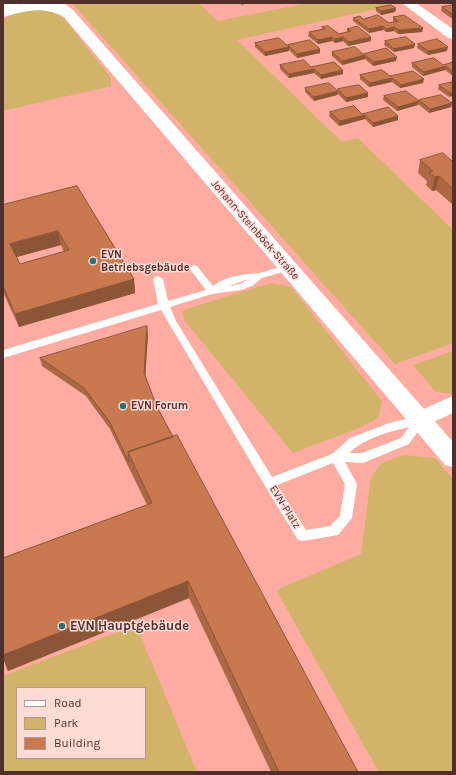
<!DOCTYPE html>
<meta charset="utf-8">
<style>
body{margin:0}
#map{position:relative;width:456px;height:775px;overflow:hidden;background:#feaca1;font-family:Karla,sans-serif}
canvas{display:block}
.frame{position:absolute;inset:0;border:4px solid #51302b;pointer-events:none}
.legend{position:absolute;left:16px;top:687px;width:130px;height:72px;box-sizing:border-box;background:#fedbd6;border:1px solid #b99792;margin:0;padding:5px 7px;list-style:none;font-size:12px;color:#51302b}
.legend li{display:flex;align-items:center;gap:8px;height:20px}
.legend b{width:20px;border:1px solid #b99792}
</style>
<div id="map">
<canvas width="456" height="775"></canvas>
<div class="frame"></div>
<ul class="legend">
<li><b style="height:5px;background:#fff"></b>Road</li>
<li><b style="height:11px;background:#d1b369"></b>Park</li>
<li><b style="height:11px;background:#c8794f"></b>Building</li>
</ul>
</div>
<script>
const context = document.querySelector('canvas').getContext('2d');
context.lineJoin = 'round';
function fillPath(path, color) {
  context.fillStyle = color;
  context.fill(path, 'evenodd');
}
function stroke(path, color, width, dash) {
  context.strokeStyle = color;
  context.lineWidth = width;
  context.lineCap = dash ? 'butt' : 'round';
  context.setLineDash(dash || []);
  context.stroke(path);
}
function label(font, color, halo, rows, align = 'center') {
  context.font = font + ' Karla,sans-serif';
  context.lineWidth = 3;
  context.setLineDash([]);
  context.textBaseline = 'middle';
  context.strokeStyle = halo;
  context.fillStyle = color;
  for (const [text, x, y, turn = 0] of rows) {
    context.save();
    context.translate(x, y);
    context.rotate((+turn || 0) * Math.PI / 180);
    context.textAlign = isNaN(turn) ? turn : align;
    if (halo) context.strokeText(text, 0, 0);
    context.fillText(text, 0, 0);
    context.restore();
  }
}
fillPath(new Path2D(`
 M72,3H199L218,21L308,3H385L390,6L237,40L342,142L358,138L453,230V343L395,364Z
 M30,8L48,10L64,18L111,78V86L3,111V20L17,11Z
 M271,283L291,287L382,401L378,418L359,428L293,453L184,320L182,312L186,309Z
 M453,351V394L436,392L413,365Z
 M404,455L435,458L453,479V772H379L276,590L361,554L371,477L381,463Z
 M136,625L197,772H3V676ZM17,688H145V758H17Z`), '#d1b369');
fillPath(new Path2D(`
 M194,265L197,266L213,286C228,275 242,275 259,273C268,271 278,267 287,265L292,268L290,270L262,278L252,286L241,290L212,294L170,307L176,321L272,477L332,454L350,438L389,423L420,416L424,417L426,420L409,444L363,463L345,462L357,484L352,518L338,535L303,541L298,540L265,486L161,310L3,358V350L158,304L153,279L155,277L158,276L163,279L168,301L206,290L189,268ZM249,279L240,284L226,287ZM409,427L401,438L362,453H349C365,438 388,432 409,427ZM333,463L345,484L340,516L330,526L306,530L277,485Z`), '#fff');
fillPath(new Path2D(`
 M402,3H416L453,29V39L448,38Z
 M453,396V413L420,428L412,426L409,420L412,414Z`), '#fff');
fillPath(new Path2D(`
 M24,3H64L73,10L453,442V467L445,465L63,16C39,6 27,11 3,17V9Z`), '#fff');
fillPath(new Path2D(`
 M5,3H20L8,13L3,14V4Z`), '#fff');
fillPath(new Path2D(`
 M453,5V18H451L441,11L442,7Z
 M376,8H396L395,12L381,15L376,11Z
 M393,17L423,28L422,32L398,34L394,31L386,32L383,30L369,33L353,21V18L389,23L394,22L393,21Z
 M322,27L339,34L347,32V29L371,41L348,46L343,41L335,43L332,41L318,44L308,36L309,32L322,29Z
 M385,41L415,44L414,48L394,52L384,45Z
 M255,43L288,46V45L320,53L297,58L289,50V51L265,56L255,47Z
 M418,44L447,51L428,55L417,48Z
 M332,52L363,54L396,61L373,66L365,59L342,65L332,56Z
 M453,62V76L445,70L423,76L412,67V63L443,65Z
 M280,65L311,67L343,74L321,79L314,73L289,78L280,69Z
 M360,75L390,76L423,83L400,88L392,82L369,87L360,79Z
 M453,82L449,97L438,89L439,85Z
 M305,88L338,90V89L368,93V97L346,102L338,94L337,95L314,101L305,92Z
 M384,96L419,101L418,105L397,111L383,100Z
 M419,100L452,103L451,107L429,113L418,104Z
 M330,112L362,114L398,116V120L373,127L365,119L339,126L329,116Z
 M420,160L453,162V205L436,190L432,191L426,185L427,181L418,173Z
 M77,186L134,279L135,293L19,327L3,292V205ZM61,245L64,252L20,264L16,257Z
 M148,334L145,376L157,407L358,772H271L189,598L8,671L3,658V558L147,505L110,429L86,396L42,366L40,358Z`), '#ac6844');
fillPath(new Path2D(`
 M241,3H249L241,5Z
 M396,8L395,12L381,15V11Z
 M383,26V30L369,33V29Z
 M394,27V31L386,32V29Z
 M423,28L422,32L398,34L399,30Z
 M332,37V41L318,44V40Z
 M343,37V41L335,43V39Z
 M371,37V41L348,46L349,42Z
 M415,44L414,48L394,52V49Z
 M289,47V51L265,56V52Z
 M448,47L447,51L428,55V51Z
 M320,49V53L297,58V54Z
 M365,55V59L342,65V61Z
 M397,57L396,61L373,66L374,62Z
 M446,66L445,70L423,76L424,72Z
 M314,69V73L289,78V74Z
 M343,70V74L321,79V75Z
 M392,78V82L369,87L370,83Z
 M424,79L423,83L400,88L401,85Z
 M338,91L337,95L314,101V97Z
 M368,93V97L346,102V98Z
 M450,93H453V96L449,97Z
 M419,101L418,105L397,111L398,107Z
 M452,103L451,107L429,113L430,109Z
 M365,115V119L339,126L340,121Z
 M398,116V120L373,127V123Z
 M439,176L436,190L432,191L435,177Z
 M58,231L61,245L13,258L10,244Z
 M134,279L135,293L19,327L15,314Z
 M147,326L148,334L145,381L144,373Z
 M188,581L189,598L8,671L3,658V655Z`), '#8c5537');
const building = new Path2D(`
 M391,5L396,8L381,11L376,8Z
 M453,5V14H452L442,7Z
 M378,15L389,23L398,21L393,17L404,15L423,28L399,30L394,27L386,29L383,26L369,29L353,18L360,16L363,19Z
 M328,26L339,34L351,31L347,29L357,26L371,37L349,42L343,37L335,39L332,37L318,40L309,32L325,29L322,27Z
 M406,37L415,44L394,49L385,41Z
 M279,38L289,47L265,52L255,43Z
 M437,39L448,47L428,51L418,44Z
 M310,40L320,49L297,54L288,45Z
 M355,47L363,54L386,48L397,57L374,62L365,55L342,61L332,52Z
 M434,58L443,65L453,62V72L446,66L424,72L412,63Z
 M304,60L311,67L334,62L343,70L321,75L314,69L289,74L280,65Z
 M382,70L390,76L413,71L424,79L401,85L392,78L370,83L360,75Z
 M453,82V93H450L439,85Z
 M329,83L338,91L314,97L305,88Z
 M359,85L368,93L346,98L338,89Z
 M406,91L419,101L398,107L384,96Z
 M441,95L452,103L430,109L419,100Z
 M354,106L362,114L388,107L398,116L373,123L365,115L340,121L330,112Z
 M443,153L453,162V189L439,176L435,177L429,172L433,171L420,160Z
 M77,186L134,279L15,314L3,286V205ZM58,231L69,250L20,264L10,244Z
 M147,326L144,373L157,407L173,437L128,452L129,462L109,421L84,388L40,358Z
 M177,435L358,772H279L188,581L3,655V558L152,503L128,452Z`);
fillPath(building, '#c8794f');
stroke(building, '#8c5537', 1);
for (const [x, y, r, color] of [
 [93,261,4,"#28717b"],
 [123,406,4,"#28717b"],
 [62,626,4,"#28717b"]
]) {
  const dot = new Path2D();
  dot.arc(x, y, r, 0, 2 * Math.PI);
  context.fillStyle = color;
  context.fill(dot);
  stroke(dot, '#fedbd6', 1.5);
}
label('11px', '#51302b', '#fedbd6', [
 ["Johann-Steinböck-Straße",255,230,49],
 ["EVN-Platz",285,507,58]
]);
label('bold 11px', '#51302b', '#fedbd6', [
 ["EVN",101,255],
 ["Betriebsgebäude",101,268],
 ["EVN Forum",131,406]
], 'left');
label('bold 13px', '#51302b', '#fedbd6', [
 ["EVN Hauptgebäude",70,626]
], 'left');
</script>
